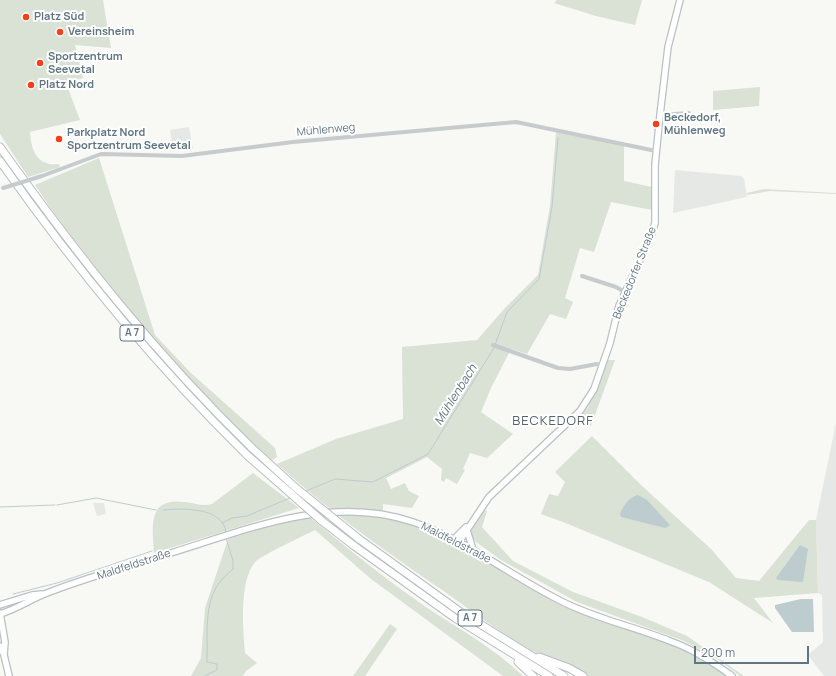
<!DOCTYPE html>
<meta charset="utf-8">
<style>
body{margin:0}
#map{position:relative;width:836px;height:676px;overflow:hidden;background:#f8f8f5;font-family:Manrope,sans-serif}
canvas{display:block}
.scale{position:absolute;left:694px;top:646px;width:115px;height:18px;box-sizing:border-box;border:2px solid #607683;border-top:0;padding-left:5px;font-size:12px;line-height:14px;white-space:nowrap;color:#607683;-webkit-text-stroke:3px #fff;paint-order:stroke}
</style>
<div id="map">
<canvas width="836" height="676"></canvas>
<div class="scale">200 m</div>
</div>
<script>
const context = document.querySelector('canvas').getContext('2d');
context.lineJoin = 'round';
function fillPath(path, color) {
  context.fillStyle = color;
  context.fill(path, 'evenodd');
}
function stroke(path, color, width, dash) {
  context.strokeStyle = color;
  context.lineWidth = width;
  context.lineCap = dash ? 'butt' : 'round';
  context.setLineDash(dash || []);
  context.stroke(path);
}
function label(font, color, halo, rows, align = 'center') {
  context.font = font + ' Manrope,sans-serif';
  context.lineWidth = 4;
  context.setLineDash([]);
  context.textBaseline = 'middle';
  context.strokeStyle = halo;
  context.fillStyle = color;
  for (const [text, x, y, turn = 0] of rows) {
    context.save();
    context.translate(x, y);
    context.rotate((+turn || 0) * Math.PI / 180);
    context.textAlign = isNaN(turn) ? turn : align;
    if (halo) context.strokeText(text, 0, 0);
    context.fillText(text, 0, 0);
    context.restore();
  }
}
fillPath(new Path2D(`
 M189,127L193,149L173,150L170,130Z
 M675,170L741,176L744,179L747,197L673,213Z
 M836,423V676H824L808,655L823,642L822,595L818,593L816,520Z
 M93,503H104L106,514L97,516Z`), '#e6e8e6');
fillPath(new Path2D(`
 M0,0H103L111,48L75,45L83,78L66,83L80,120L30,132C31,151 38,167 59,164L60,167L28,177L0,134Z
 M557,0H642L635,25L596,16L554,3Z
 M760,87L759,106L713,110V91Z
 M556,132L624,145V181L652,187V210L611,202L594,252L580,248L565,298L573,302L566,319L550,314L527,354L511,349L491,388L481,412L513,434L487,458L470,453L463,469L465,470L457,484L446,478L444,482L441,480L442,469L427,457L386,478L391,489L405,483L409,491L419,496L412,508L383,504V517C433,528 476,556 520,581C533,589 547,599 562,606C617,629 678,638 726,676H587C570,666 550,661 532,651C502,634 473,612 445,592C386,552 329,511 277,464L336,439L403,419L402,347L477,340L505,308L538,275L550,206Z
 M99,158L155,335L191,373L275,448L277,457L272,460C239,432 209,400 180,368C128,311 78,250 35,185Z
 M764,189L836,193V194L770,191L747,195V193Z
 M606,360H615L591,426L581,416L588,407Z
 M592,436L641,485L711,549L736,578L759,581L809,520H816L818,593L754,598L773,623L709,582L563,522L541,514L549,494L558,496L565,482L555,472Z
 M253,473L299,508L154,553C153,527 146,497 185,502C194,503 203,507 212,504Z
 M483,509L487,511L482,527L513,561L573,592L642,617L687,636L744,676H740L719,660L684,641L577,602L501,560L476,542L471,535V527Z
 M307,515C346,547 385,579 426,607C459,629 494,648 523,676H503L371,579L315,530C305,535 260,556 255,562C239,581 243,629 245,653L257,663L246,671L243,676H191L201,658L205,608L228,539L294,518Z
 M390,624L397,629L365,676H353Z`), '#dae1d5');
fillPath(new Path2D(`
 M638,495L647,500L670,525L669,526L665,528L621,517L620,514C623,506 629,497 638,495Z
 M800,545L808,549L803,582L778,580L776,578Z
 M801,599H813L814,632H792L775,608V605Z`), '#bdcccf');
stroke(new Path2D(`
 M495,345L507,312L539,279L552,207L558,138
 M306,491L335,479L373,482L428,454L494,348
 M57,505L96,498L156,510
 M0,507L55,505
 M164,510C183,508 224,507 226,533
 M222,523L232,518L247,516L290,498
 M13,594L57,583L152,551
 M204,676L217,670V664L207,662C208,637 203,603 220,582C223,577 229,573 233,569V561L226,538`), '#bdcccf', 1);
const secondary = new Path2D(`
 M467,530L473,550
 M454,539L466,527
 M459,542L489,497L580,411L594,389L610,343L619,306L651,236L655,223V165L660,115L668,47L680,0
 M0,605L32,595L42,594
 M0,613L5,642L4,655
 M0,614C17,609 31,599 47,593C87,577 130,566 171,553C249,529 331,494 413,522C467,540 512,577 563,602C597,619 635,627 670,641C693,649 713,662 732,676
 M0,646L4,655L9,676`);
const highway = new Path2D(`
 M0,147C78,256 155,354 252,448
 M0,161C74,266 155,365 247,455
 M359,539L459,611L564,676
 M353,545L455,618L549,676
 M539,657L569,668L583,676
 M518,662L533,676`);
stroke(secondary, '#bac0c4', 8);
stroke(highway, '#babec1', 9);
stroke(new Path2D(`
 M660,115L689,113
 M42,176L101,154L182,156L293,142L516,122L656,151
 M582,276L616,287L625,292
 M493,345L558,368L570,369L597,364L602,366`), '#c6cbce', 4);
stroke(secondary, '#fff', 5.5);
stroke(highway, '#fff', 7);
const highwayBridge = new Path2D(`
 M252,448L296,488L359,539
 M247,455L322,521L353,545`);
stroke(highwayBridge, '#babec1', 9, []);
stroke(new Path2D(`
 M3,188L42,176`), '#c6cbce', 4);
stroke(highwayBridge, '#fff', 7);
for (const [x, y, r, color] of [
 [26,17,4,"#f63f18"],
 [60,32,4,"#f63f18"],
 [40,63,4,"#f63f18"],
 [31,85,4,"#f63f18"],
 [656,124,4,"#f63f18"],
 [59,139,4,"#f63f18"]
]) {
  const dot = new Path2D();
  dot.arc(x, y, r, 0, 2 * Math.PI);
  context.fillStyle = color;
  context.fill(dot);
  stroke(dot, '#fff', 1.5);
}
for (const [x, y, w] of [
 [132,333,24],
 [470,618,24]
]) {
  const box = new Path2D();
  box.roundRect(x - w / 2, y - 8, w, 16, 3);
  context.fillStyle = '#fff';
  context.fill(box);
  stroke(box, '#607683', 1);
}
label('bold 10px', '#607683', null, [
 ["A 7",132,333],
 ["A 7",470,618]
]);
label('bold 11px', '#607683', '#fff', [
 ["Platz Süd",34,17],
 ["Vereinsheim",68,32],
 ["Sportzentrum",48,57],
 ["Seevetal",48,70],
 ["Platz Nord",39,85],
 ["Beckedorf,",664,118],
 ["Mühlenweg",664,131],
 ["Parkplatz Nord",67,133],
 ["Sportzentrum Seevetal",67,146]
], 'left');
label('11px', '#607683', '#fff', [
 ["Mühlenweg",326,130,-5],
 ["Beckedorfer Straße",635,273,-68],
 ["Maldfeldstraße",456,543,27],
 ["Maldfeldstraße",134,565,-18]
]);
label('italic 12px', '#5a767e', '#fff', [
 ["Mühlenbach",456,395,-58]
]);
context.letterSpacing = '1px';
label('13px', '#53636d', '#fff', [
 ["BECKEDORF",553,421]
]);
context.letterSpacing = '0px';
</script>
